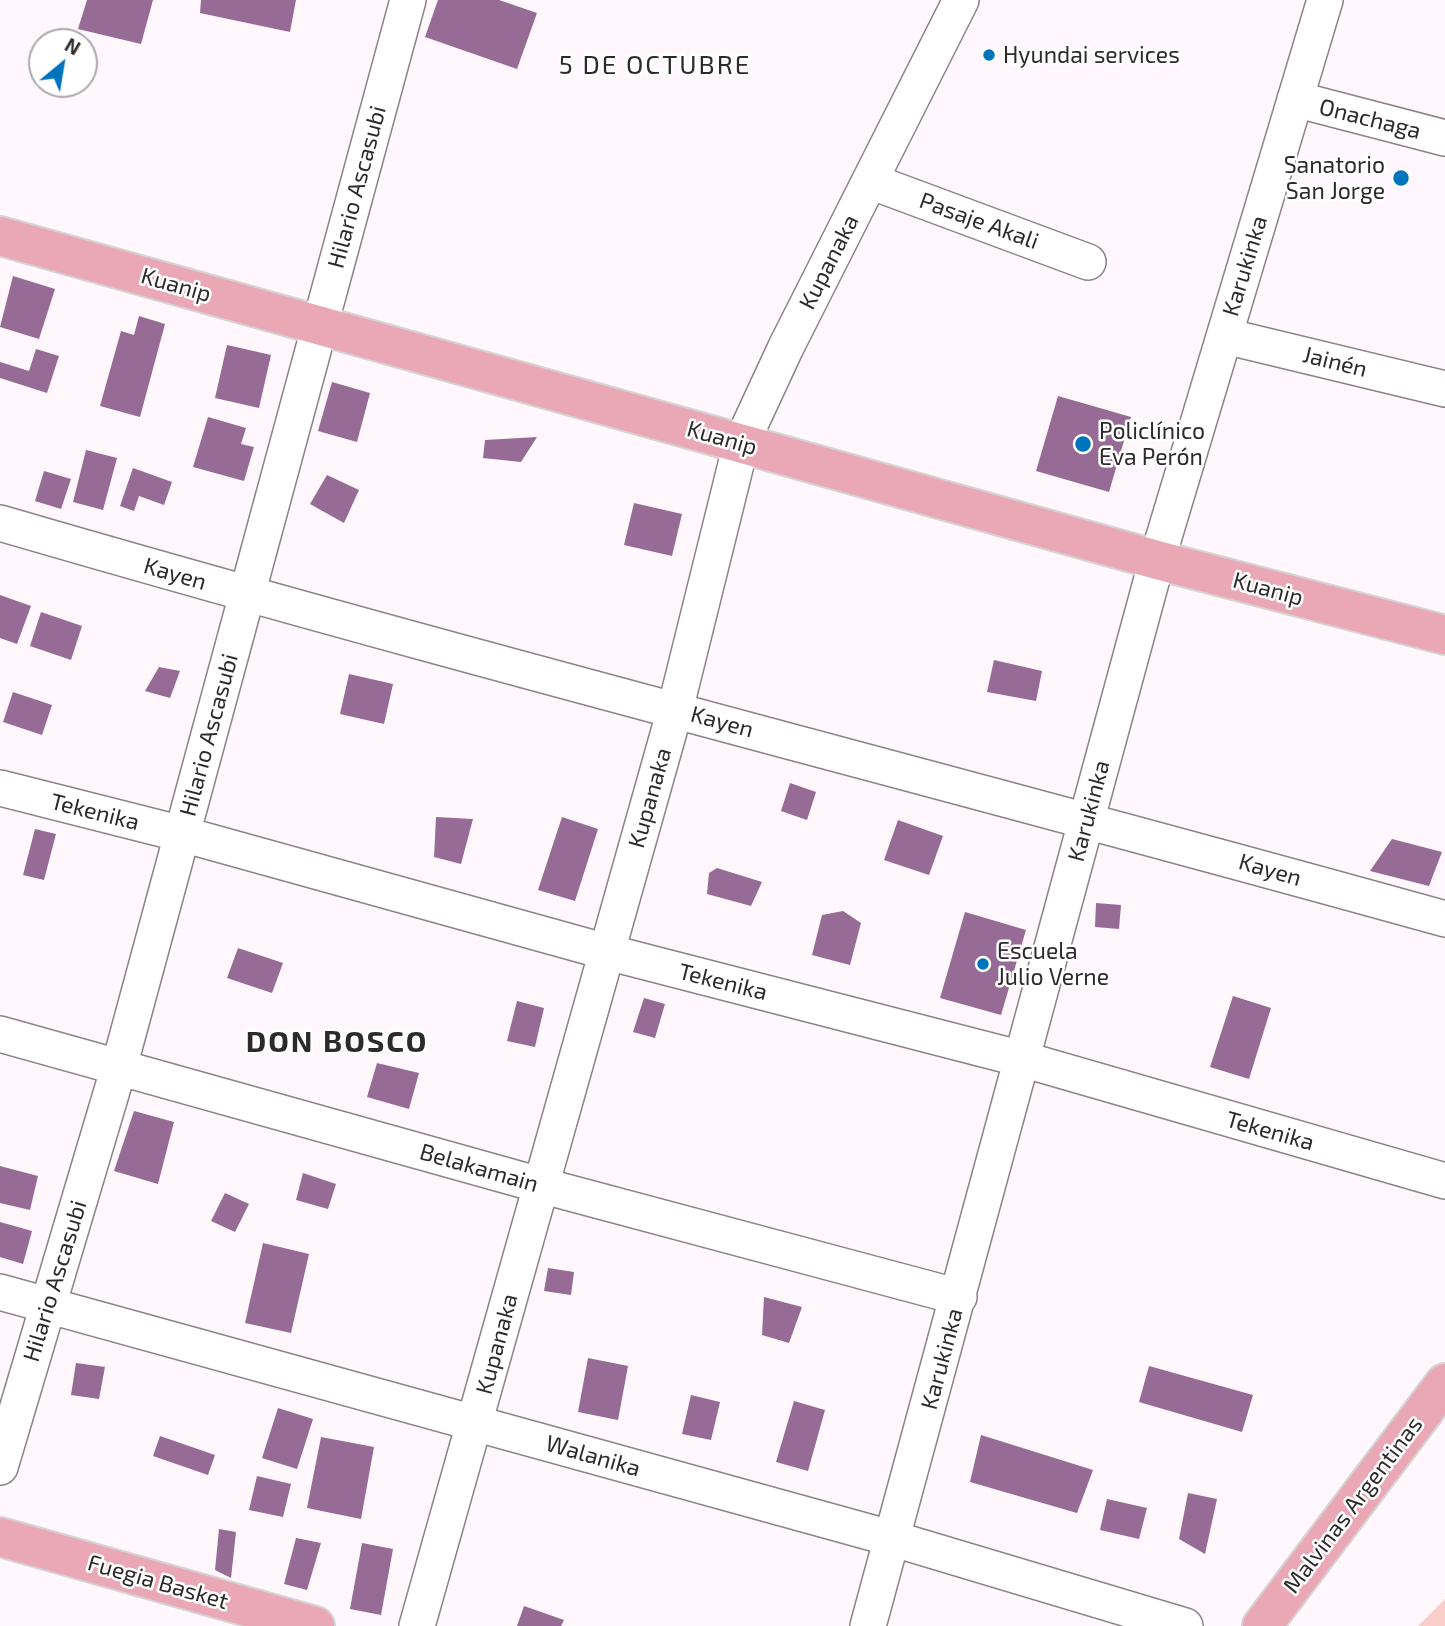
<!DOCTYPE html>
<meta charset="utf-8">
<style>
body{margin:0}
#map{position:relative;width:1445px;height:1626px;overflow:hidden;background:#fff7fb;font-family:"Exo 2",sans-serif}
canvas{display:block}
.north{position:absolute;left:28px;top:28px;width:70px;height:70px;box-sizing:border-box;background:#fff;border:2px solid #abaaaa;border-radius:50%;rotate:30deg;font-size:19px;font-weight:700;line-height:28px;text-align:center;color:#2d2a2b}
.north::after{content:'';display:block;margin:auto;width:24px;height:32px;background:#0073bd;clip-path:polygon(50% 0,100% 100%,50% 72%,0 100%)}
</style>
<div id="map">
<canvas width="1445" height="1626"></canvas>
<div class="north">N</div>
</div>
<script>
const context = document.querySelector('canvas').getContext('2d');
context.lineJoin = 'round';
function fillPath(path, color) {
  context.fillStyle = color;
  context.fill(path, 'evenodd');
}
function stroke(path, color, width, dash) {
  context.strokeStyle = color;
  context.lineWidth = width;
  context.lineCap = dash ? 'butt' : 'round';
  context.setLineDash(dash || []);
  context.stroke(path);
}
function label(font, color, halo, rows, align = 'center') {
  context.font = font + ' "Exo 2",sans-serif';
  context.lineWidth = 5;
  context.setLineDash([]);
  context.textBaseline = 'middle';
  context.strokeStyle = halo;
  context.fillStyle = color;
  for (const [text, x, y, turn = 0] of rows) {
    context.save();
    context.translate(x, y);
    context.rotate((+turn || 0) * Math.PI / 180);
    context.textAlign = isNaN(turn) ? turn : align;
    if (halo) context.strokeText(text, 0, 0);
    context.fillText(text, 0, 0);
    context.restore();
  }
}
fillPath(new Path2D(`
 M1445,1599V1626H1418Z`), '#facec8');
fillPath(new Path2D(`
 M87,0H153L141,44L78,29Z
 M201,0H296L290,32L200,13Z
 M438,0H499L537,13L517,69L425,37Z
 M13,276L55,289L39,339L0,327Z
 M139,316L165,324L140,417L100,406L121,331L134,335Z
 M227,345L271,355L259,408L215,398Z
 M36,349L59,356L47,393L0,378V362L29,371Z
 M332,382L370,393L357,442L318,431Z
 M1058,396L1131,417L1109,492L1036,471Z
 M208,417L246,428L241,444L254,447L244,481L193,467Z
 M537,437L521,462L483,458L485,440Z
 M86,450L117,458L103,510L73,502Z
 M133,468L172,482L164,505L139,496L134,511L120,506Z
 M44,471L71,479L61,509L35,501Z
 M327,475L359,490L344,523L310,504Z
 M634,503L682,514L672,556L624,545Z
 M0,595L31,606L17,644L0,638Z
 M41,612L82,626L71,660L30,646Z
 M994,660L1042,671L1036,701L987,692Z
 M159,667L180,671L170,698L145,691Z
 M349,674L393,684L384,724L340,714Z
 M13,692L52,705L42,735L3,722Z
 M790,783L816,792L807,820L781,811Z
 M436,817L473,819L461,864L434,857Z
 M562,817L598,829L575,901L538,890Z
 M898,820L943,836L929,875L884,860Z
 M35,829L56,834L44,880L23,875Z
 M1392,839L1442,852L1429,886L1370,871Z
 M717,868L762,882L751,906L707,894L709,873Z
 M1096,903L1121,905L1119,929L1095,927Z
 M843,911L861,923L850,965L812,955L822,915Z
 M965,912L1026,930L1001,1015L940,998Z
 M238,948L283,963L272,993L227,978Z
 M1233,996L1271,1008L1249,1079L1210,1067Z
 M644,998L665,1004L655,1038L633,1032Z
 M517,1001L544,1008L535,1047L507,1041Z
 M377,1063L419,1073L409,1109L367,1097Z
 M134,1111L174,1122L158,1184L114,1171Z
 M0,1166L38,1176L30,1210L0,1203Z
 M303,1173L336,1184L328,1209L296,1200Z
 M225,1193L249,1204L235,1232L211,1221Z
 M0,1222L32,1231L23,1264L0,1257Z
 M263,1243L309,1254L291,1333L245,1323Z
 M548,1268L574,1272L571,1295L544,1291Z
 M764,1297L802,1307L789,1343L762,1335Z
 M588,1358L628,1366L618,1420L578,1412Z
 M76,1363L105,1367L99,1399L71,1395Z
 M1149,1366L1253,1395L1242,1432L1139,1402Z
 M691,1395L720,1402L711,1440L682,1434Z
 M794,1401L825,1410L808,1471L776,1462Z
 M278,1408L313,1419L297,1469L262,1458Z
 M981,1435L1093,1470L1077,1513L970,1482Z
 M160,1436L215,1455L208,1475L153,1456Z
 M321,1437L374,1447L361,1519L307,1508Z
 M257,1476L291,1484L283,1517L249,1510Z
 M1188,1493L1217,1499L1205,1554L1179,1539Z
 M1107,1499L1147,1508L1139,1539L1100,1530Z
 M219,1529L236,1532L231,1578L215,1570Z
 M296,1538L321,1543L307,1590L284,1584Z
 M362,1543L393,1549L381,1615L350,1609Z
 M524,1606L564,1620L561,1626H517Z`), '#966b95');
const minor = new Path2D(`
 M1295,99L1445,138
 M870,181L1088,262
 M1225,336L1445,389
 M0,523C480,663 964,785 1445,919
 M0,788L182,834L607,952L1022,1059L1445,1181
 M0,1034L540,1185L959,1297
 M0,1292L894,1539L1185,1626
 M0,1467L119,1067L408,0
 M417,1626L675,710L741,444L786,347L961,0
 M868,1626L1157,560L1325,0`);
const major = new Path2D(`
 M0,236L1157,560L1445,635
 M0,1537L315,1626
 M1262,1626L1445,1383`);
stroke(minor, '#8b8487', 38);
stroke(major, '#d5d4d5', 42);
stroke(minor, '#fff', 35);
stroke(major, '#eaa8b6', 38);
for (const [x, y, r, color] of [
 [989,55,7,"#0073bd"],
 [1401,178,9,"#0073bd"],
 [1083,444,9,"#0073bd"],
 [983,964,7,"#0073bd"]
]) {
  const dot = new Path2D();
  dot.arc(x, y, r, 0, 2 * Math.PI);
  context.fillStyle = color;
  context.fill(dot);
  stroke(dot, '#fff', 2.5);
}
label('23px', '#2d2a2b', '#fff', [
 ["Hyundai services",1003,55],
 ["Sanatorio",1385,165,"right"],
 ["San Jorge",1385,191,"right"],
 ["Policlínico",1099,431],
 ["Eva Perón",1099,457],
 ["Escuela",997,951],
 ["Julio Verne",997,977]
], 'left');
label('23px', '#2d2a2b', '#fff', [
 ["Onachaga",1370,119,14],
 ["Hilario Ascasubi",357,187,-75],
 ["Pasaje Akali",979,221,20],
 ["Kupanaka",829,262,-63],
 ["Karukinka",1245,266,-73],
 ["Kuanip",176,285,16],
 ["Jainén",1335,362,14],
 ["Kuanip",722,438,16],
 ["Kayen",175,574,16],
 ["Kuanip",1268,589,15],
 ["Kayen",722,722,15],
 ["Hilario Ascasubi",209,735,-75],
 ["Kupanaka",650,798,-74],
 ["Karukinka",1089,811,-75],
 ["Tekenika",95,812,14],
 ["Kayen",1270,870,16],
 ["Tekenika",723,982,14],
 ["Tekenika",1270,1131,16],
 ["Belakamain",479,1168,16],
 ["Hilario Ascasubi",55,1281,-73],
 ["Kupanaka",497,1344,-75],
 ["Karukinka",942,1359,-75],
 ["Walanika",593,1456,16],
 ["Malvinas Argentinas",1353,1505,-53],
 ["Fuegia Basket",158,1582,16]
]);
context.letterSpacing = '2px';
label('26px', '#2d2a2b', '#fff', [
 ["5 DE OCTUBRE",655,65]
]);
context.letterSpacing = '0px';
context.letterSpacing = '2px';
label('bold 30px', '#2d2a2b', '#fff', [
 ["DON BOSCO",337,1042]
]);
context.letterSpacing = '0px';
</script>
